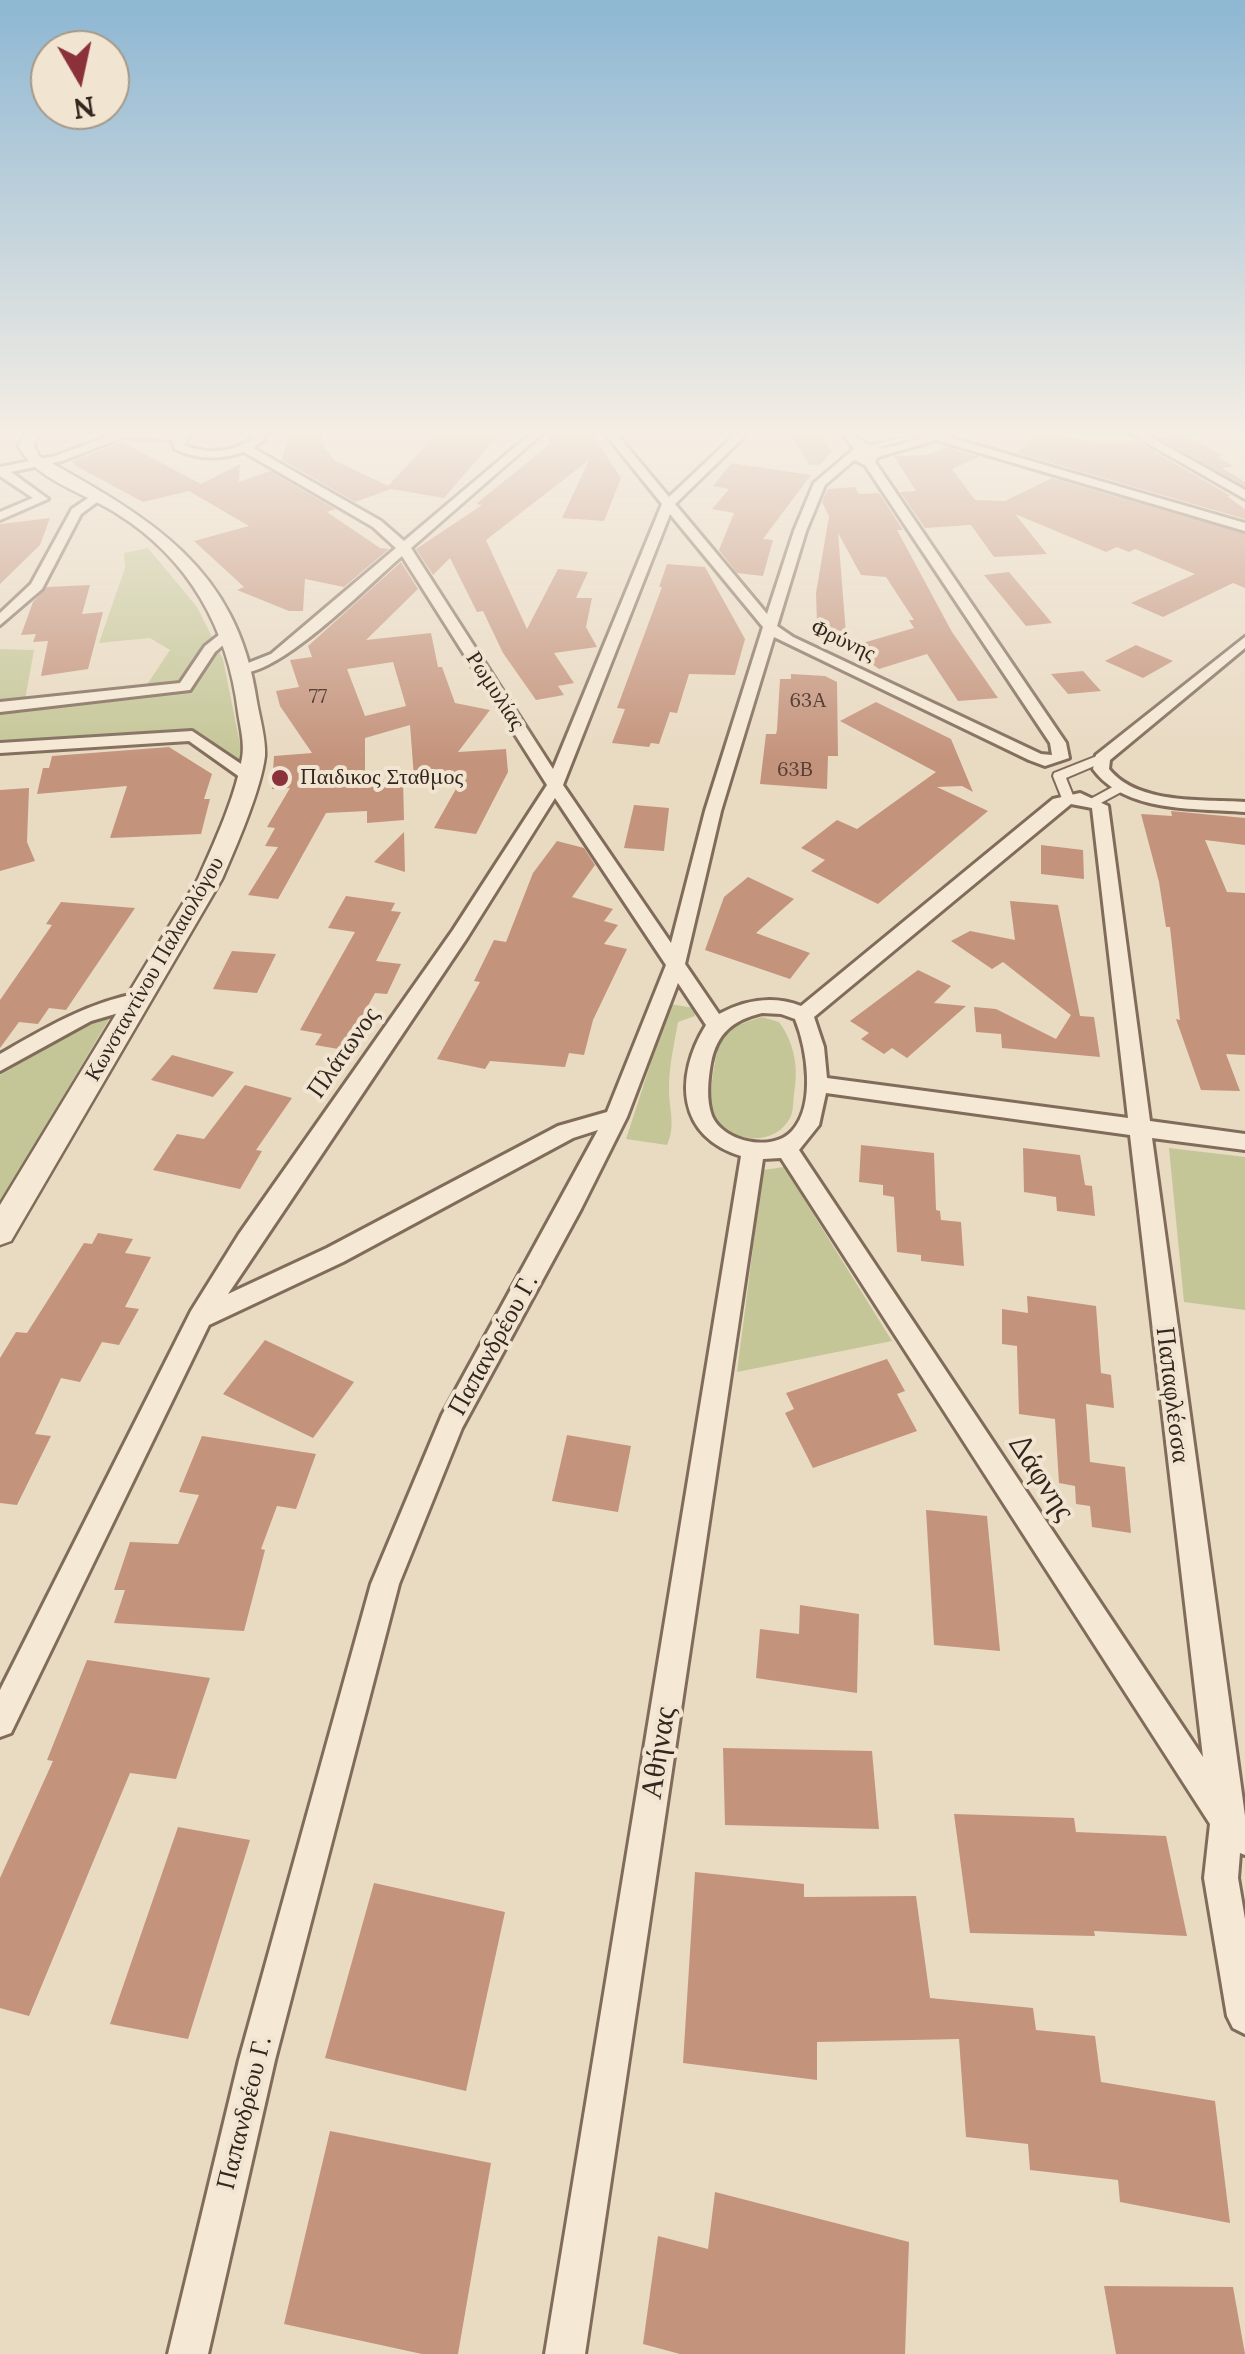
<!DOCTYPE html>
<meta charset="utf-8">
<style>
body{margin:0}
#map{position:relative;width:1245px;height:2354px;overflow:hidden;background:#e9dac2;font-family:Lora,serif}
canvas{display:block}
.north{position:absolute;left:30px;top:30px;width:100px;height:100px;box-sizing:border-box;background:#f1e5d1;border:2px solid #a59989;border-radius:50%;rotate:171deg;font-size:28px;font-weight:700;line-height:40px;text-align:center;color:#32261e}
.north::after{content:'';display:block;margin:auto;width:35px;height:45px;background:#8a3139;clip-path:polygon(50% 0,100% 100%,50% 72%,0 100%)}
</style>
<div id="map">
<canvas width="1245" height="2354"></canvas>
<div class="north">N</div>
</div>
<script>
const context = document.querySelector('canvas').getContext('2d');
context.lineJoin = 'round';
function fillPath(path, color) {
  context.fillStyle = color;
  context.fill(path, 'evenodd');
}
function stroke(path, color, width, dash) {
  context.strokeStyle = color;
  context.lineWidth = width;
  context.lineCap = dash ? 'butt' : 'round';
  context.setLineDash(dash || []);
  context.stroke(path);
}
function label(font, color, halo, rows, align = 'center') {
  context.font = font + ' Lora,serif';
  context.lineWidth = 8;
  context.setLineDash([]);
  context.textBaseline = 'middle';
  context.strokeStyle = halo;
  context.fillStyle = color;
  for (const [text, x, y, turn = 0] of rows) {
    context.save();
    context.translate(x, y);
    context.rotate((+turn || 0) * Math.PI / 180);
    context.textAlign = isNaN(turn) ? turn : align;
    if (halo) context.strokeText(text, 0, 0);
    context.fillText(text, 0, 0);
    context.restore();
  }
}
fillPath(new Path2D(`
 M148,548L197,607L223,659L243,759L236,761L195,730L179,729L0,744V649L34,650L23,711L144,697V689L170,650L150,638L99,643L125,568L124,553Z
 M670,1004L694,1008L695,1016L678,1022C674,1045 669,1066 669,1089C669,1110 676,1125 667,1145L626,1139Z
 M115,1009L0,1202V1075Z
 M762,1017L779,1022C793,1041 798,1063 795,1087C793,1096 794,1111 790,1118C774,1148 728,1143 714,1114C708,1102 712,1081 714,1068C720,1031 729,1027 762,1017Z
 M1169,1148L1245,1157V1310L1184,1302Z
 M784,1167L892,1341L737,1372L763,1170Z`), '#c4c697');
fillPath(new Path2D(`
 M290,431H324L321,443L334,460L388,486L439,431H502L444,498L391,489L355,502L282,460Z
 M590,431L621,478L604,521L562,518L589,460L486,540L527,629L558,569L588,572L576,598H592L586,627L597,647L554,653L574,683L558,686L564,695L536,700L503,653L483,611L477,612L450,558L433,575L416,549L482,505L476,504L550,444L546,435Z
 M788,431H818L832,451L820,465H810Z
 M1037,432L1104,443L1136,441L1231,496H1227L1245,509V519L1017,453Z
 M1184,433L1223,456L1218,457L1234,466L1222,468L1245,482V486L1159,438Z
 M122,442L201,484L240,464L239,482L270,471L335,509L327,512L380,548L389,549L344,587L305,579L303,611H289L237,590L244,587L194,541L249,526L189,491L143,502L74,465L73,461Z
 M946,447L979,457L952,469L975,500L1005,501L1052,478L1245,534V588L1233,583L1163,617L1131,603L1195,574L1135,549L1129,552L1117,547L1106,552L1015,514L1047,554L994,557L971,525L925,528L900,492L916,491L894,456L927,455Z
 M731,463L811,475L763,539L773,540L763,576L737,573L719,550L734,513L712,509L729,489L713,486Z
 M855,487L859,494L879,493L903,530H897L952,632L998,698L958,701L927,654L879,669L849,647L914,628L909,620H914L886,577L861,575L838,533L847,646L817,624L816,593L829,516L822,502L828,489Z
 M50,518L40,545L0,584V524Z
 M401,562L418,589L366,640L431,633L438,667H442L455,703L490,710L458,752L506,749L508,772L476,834L434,828L465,773L414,777L410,725L365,738V782L403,780L404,820L367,823V811L326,813L278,899L248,895L278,847L265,846L275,828L267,827L290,788L272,789L274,756L312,753L280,706L276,691L299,687L290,660L312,657L308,646ZM393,662L406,706L365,716L347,669Z
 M667,564L705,567L745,639L735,675L689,674L677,713L670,712L659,744L651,743L649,747L612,743L625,709L617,708L662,587H659Z
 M1009,572L1052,623L1026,626L984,575Z
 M90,585L82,614L103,612L88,669L41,676L48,641L33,642L36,634L21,635L33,602L47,587Z
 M1136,645L1173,661L1143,678L1105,661Z
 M1083,671L1101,691L1068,694L1051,674Z
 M791,674L825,676L837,682L838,756H828L827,789L760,784L766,734H776L777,730L780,679H791Z
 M876,702L951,739L973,792L962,786L937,787L988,811L878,904L811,871L825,860L801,848L837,820L857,829L936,772L840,721Z
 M169,747L212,774L204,799H210L201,834L110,838L127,786L37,794L43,768H49L52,756Z
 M29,788L27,842L35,861L0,871V790Z
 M634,805L669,808L664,851L624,848Z
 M1171,811L1245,818V845L1205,840L1227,892L1245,893V1055L1226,1054L1240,1091L1201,1090L1176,1019L1180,1020L1170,927H1166L1159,882L1141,814L1172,816Z
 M404,832L405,872L374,862Z
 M557,841L584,848L595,865L572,897L613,909L604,921L618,925L604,944L627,949L593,1020L584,1055L569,1053L565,1067L490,1061L485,1069L437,1059L480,982L474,981L494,940L506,942L533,873Z
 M1041,845L1083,850L1084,879L1041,874Z
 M748,877L794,899L756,933L810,953L790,979L705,950L724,897Z
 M346,896L395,903L391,911L401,912L376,961L401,964L387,994L375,993L344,1050L315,1045L322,1034L300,1030L355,932L328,928Z
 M1010,901L1058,905L1080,1016L1094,1017L1100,1057L1002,1048L1001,1034L976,1032L974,1007L996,1009L1056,1039L1071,1015L1003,962L992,969L951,941L970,931L1015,940Z
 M61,902L135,908L66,1010L49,1008L38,1024L19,1022L0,1048V1000L52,925L46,924Z
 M232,951L276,954L257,993L213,989Z
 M918,970L951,986L934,1003L966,1006L907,1058L892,1048L884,1054L861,1039L869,1033L850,1021Z
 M172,1055L234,1072L213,1097L151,1080Z
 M245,1085L292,1098L256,1150L262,1151L240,1189L153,1170L177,1134L204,1139Z
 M861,1145L934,1153L936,1210L940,1211L941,1220L961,1222L964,1266L921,1261V1255L897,1252L894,1197L883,1195V1185L859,1182Z
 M1023,1148L1080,1155L1085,1185L1092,1186L1095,1216L1057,1211L1056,1197L1024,1192Z
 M98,1233L133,1239L125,1253L151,1257L125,1307L139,1309L119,1345L102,1342L80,1382L61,1378L35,1434L51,1436L17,1505L0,1503V1358L16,1332L27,1333L84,1243L92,1244Z
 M1027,1296L1096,1306L1101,1373L1111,1375L1114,1408L1086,1404L1090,1462L1125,1467L1131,1533L1092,1527L1090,1506L1076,1504L1075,1486L1059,1483L1055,1419L1019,1414L1017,1346L1002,1344V1309L1028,1313Z
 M265,1340L354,1382L313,1438L223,1394Z
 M887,1359L905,1391L897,1394L917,1431L813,1468L785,1413L794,1409L786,1393Z
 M567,1435L631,1446L618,1512L552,1501Z
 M202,1436L316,1454L296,1509L277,1506L261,1549L265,1550L244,1631L114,1623L125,1590H114L130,1542L178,1544L199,1495L179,1492Z
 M926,1510L987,1516L1000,1651L934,1645Z
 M800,1605L859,1614L857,1693L756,1678L760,1629L799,1634Z
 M87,1660L210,1678L176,1779L130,1773L29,2016L0,2008V1878L53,1761L47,1760Z
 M723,1748L872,1751L879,1829L725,1825Z
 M954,1814L1074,1818L1076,1832L1166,1836L1187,1936L1094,1931L1095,1936L970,1933Z
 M178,1827L250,1840L188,2039L110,2024Z
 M695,1872L804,1884V1897L916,1896L930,1998L1033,2008L1036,2030L1095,2036L1101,2082L1215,2101L1230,2223L1120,2202L1118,2180L1030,2170L1028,2144L966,2137L959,2039L817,2042V2080L683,2063Z
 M374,1883L505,1912L466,2091L325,2058Z
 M330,2131L491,2163L458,2354H422L284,2324Z
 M715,2192L909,2242L905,2354H680L643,2344L658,2236L708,2249Z
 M1104,2286L1233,2287L1245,2354H1116Z`), '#c4937c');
const pedestrian = new Path2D(`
 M927,431H941L860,452L856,449Z
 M1102,754L1108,758L1106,761L1066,778L1074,798L1068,802L1063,801L1053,776L1054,773Z
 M1118,784L1124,788L1123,791L1097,805L1092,806L1085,802Z`);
const minor = new Path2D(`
 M123,431L178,434L192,431L184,445C208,455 232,453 253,438V431H263L265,439L253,448L381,521L404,541L534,431H545L411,548L553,769L662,504L603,431H614L669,497L739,431H750L675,504L767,614L794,531L814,483L854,449L840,431H851C882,468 913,431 953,431L948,437L1245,523V531L936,440L878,457L875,462L1066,743L1069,758L1045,766L1029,760L774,637L721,811L685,964L719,1014C745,1000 773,995 801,1006L1053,799L1080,793L1108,806L1150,1121L1245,1134V1150L1152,1138L1245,1816V1855L1240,1853L1238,1878L1245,1919V2034L1233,2028L1227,2016L1204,1878L1210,1824L781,1158L763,1159L585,2354H545L741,1156C677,1136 674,1077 706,1025L678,983L627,1117L581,1209L462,1428L399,1584L275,2060L208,2354H168L239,2060L371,1584L442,1415L598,1130L573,1138L343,1262L209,1325L11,1733L0,1737V1690L191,1311L239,1234L453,930L547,785L402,556C369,584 279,677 238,673V667L271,654L396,548L373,527L244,452C220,460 198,460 175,449L172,440L124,437L62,461L11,472L48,499L0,520V512L33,498L0,476V467L55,456ZM854,460L865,465L1050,743L1052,755L1041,754L793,637L777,626L806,531L825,485ZM670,514L763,627L705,811L671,943L563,785ZM555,798L666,965L607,1112L558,1126L327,1248L228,1294L467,938ZM1071,804L1092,808L1128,1118L827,1078L824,1047L814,1017ZM762,1013L781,1014L795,1019C807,1049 816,1105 792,1131C773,1152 724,1143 712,1116C706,1100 708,1080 711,1063C717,1033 733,1020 762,1013ZM826,1093L1130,1135L1203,1757L799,1150L819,1125Z
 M1126,431H1140L1245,490V499Z
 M94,494L104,497L81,514L42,589L0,625V613L31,584L72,509Z
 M224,631L236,634L215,652L190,690L0,712V702L180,683L205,646Z
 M1245,637V648L1110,760L1109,769C1138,805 1203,799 1245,802V812C1195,808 1125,813 1093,769L1096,755Z
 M192,731L256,774V780H244L189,741L0,753V743Z
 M139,993L146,995L149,1000L146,1005L91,1021L0,1071V1054C45,1028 87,1003 139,993Z`);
const tertiary = new Path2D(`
 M27,431H41L34,445L39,456C148,517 238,566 257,702C260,719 266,739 265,756C261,790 236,847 222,879L11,1241L0,1245V1205L198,879C215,841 235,798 242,758C245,744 240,726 238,712C228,629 189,558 116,513C85,493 33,479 18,445Z`);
stroke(pedestrian, '#816c5b', 4);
stroke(minor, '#816c5b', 6);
stroke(tertiary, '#816c5b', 5);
fillPath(pedestrian, '#f5e8d4');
fillPath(minor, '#f5e8d4');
fillPath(tertiary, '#f5e8d4');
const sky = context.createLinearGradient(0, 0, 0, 760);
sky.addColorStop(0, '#8db7d3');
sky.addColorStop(0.57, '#f5eee4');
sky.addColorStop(1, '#f5eee400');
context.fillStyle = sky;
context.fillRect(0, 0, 1245, 760);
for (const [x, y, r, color] of [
 [280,778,10,"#8a3139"]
]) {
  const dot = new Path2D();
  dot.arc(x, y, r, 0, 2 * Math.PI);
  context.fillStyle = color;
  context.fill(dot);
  stroke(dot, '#f1e5d1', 4);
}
label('20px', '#564136', null, [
 ["77",318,697],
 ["63Α",808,701],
 ["63Β",795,770]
]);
label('22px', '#32261e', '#f1e5d1', [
 ["Φρύνης",843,641,25],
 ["Ρωμυλίας",495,691,57],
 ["Κωνσταντίνου Παλαιολόγου",155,969,-60]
]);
label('22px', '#32261e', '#f1e5d1', [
 ["Παιδικος Σταθμος",300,778]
], 'left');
label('25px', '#32261e', '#f1e5d1', [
 ["Πλάτωνος",344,1053,-55],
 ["Παπανδρέου Γ.",494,1345,-61],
 ["Παπαφλέσσα",1172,1395,83],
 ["Παπανδρέου Γ.",245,2113,-76]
]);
label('30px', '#32261e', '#f1e5d1', [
 ["Δάφνης",1041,1478,57],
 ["Αθήνας",659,1753,-81]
]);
</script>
